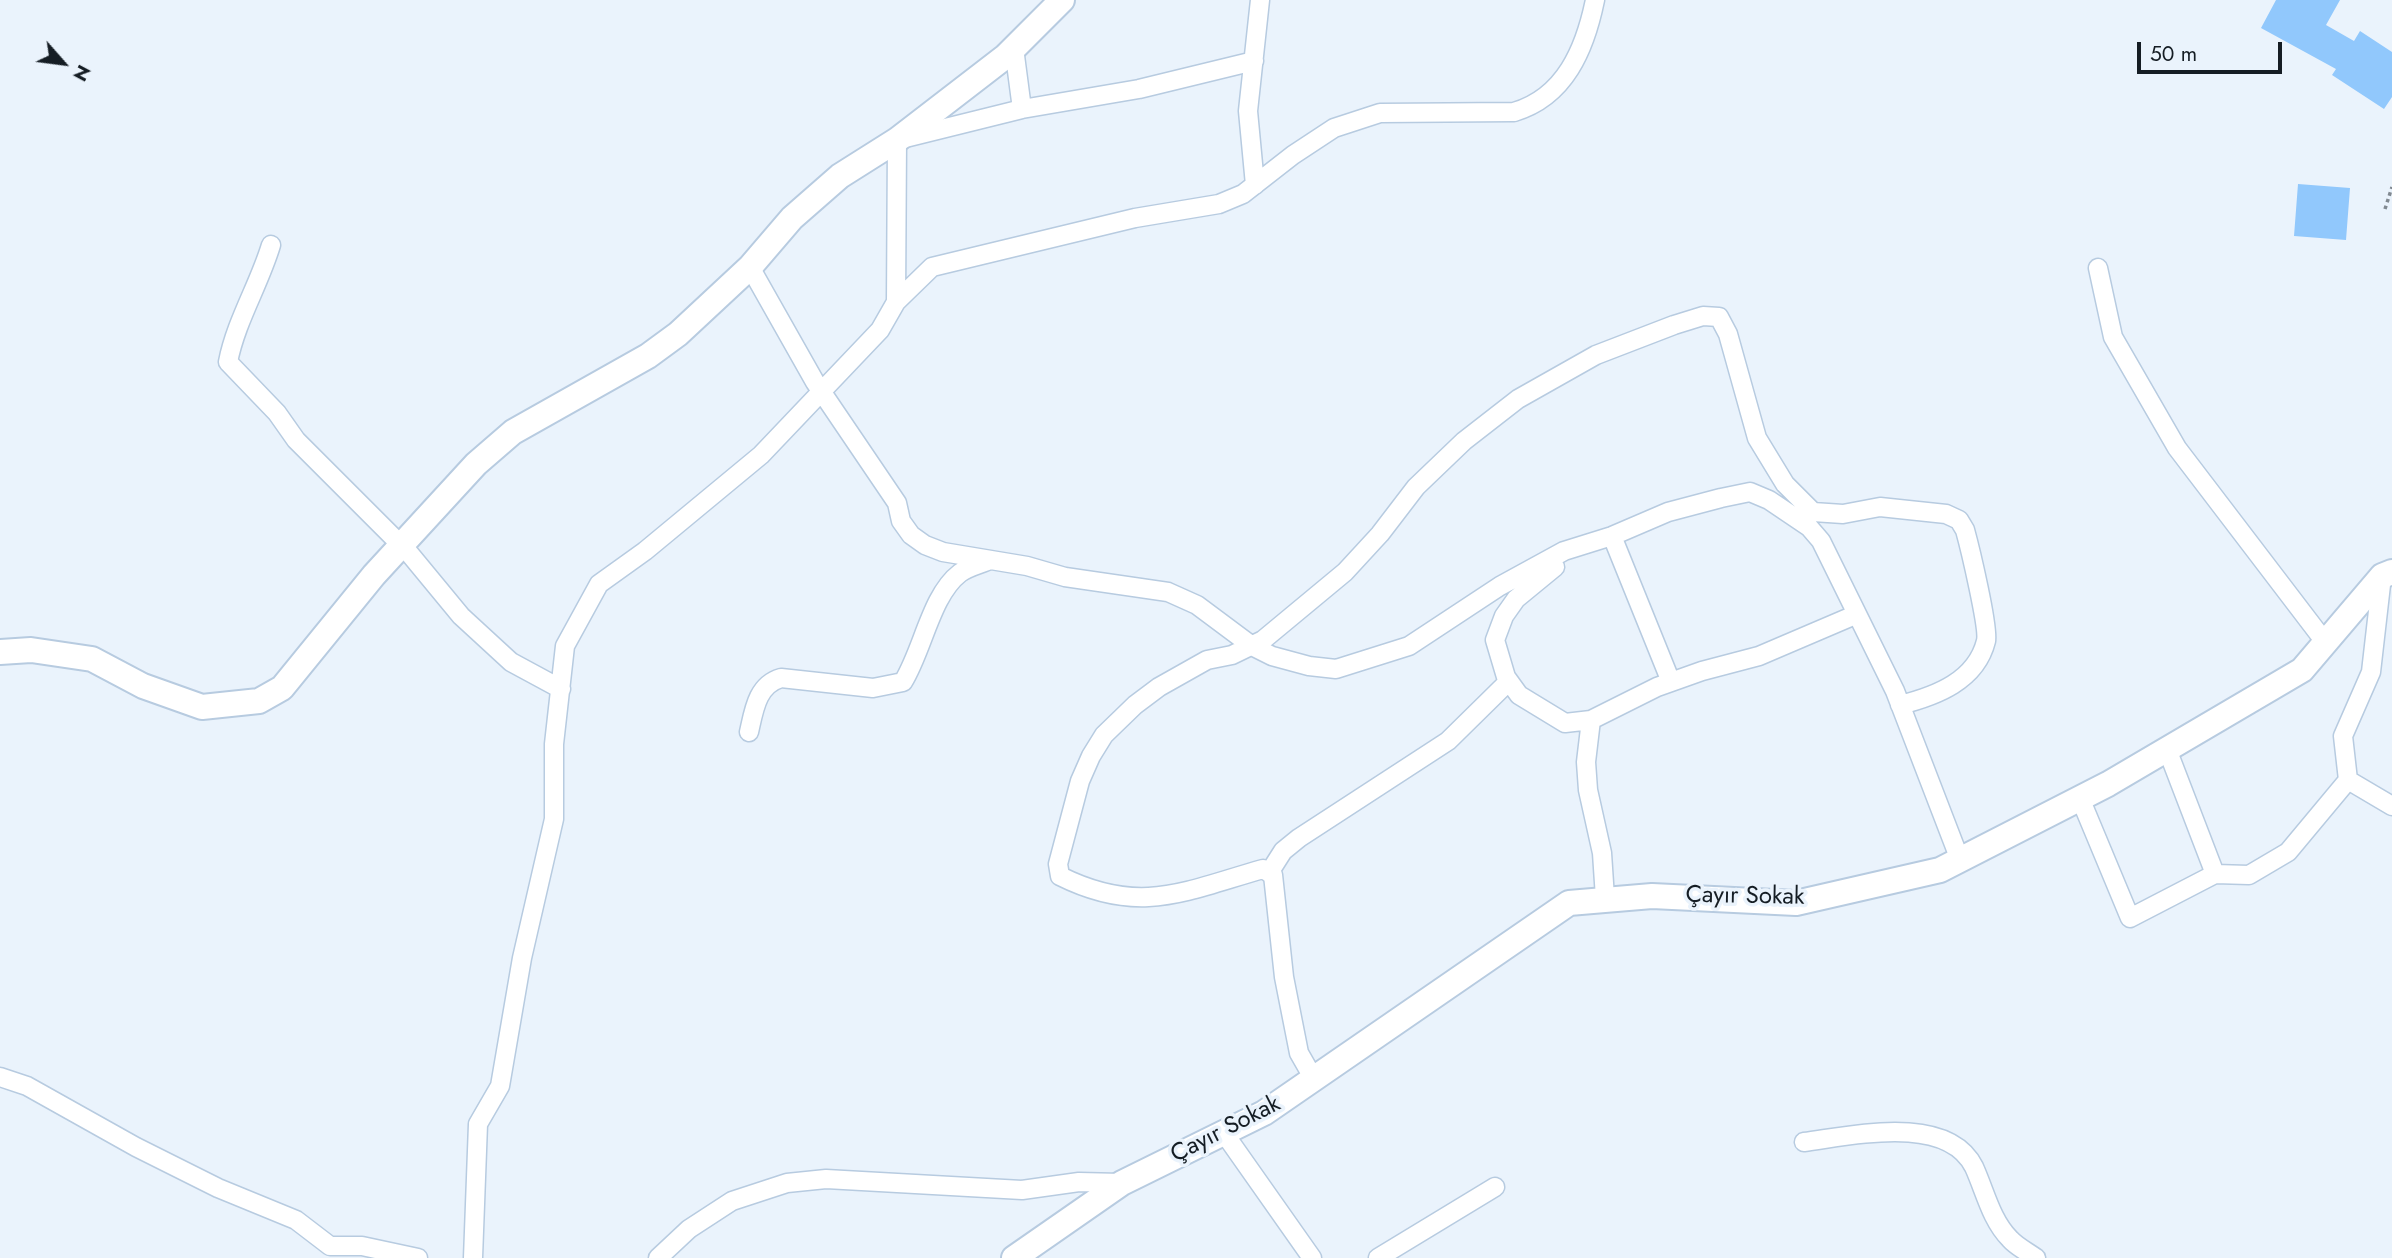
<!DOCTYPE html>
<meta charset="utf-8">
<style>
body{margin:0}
#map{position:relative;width:2392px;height:1258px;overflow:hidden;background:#eaf3fc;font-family:Jost,sans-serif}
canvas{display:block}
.north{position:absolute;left:28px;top:28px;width:70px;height:70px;-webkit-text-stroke:5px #eaf3fc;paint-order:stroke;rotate:118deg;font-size:19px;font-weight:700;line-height:28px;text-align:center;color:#151d24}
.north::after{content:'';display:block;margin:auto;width:24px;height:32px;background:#151d24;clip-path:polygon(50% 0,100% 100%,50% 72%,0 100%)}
.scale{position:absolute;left:2137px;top:42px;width:145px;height:32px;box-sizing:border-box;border:4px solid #151d24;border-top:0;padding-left:9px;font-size:21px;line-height:24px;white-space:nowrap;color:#151d24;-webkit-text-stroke:5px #eaf3fc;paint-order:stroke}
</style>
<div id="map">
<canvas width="2392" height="1258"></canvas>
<div class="north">N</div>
<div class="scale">50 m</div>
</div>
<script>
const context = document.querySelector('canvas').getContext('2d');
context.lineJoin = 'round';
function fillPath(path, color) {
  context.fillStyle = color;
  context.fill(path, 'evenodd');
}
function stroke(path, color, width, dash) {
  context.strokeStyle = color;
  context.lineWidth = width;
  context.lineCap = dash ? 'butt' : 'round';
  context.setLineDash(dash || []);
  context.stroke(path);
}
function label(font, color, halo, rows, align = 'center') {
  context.font = font + ' Jost,sans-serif';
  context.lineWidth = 7;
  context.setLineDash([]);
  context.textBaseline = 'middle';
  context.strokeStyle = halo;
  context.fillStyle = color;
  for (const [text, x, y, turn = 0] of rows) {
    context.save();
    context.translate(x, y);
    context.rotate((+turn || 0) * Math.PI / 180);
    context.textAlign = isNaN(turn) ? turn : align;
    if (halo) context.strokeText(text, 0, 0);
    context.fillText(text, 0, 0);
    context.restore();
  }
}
fillPath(new Path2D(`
 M2276,0H2340L2326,25L2354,41L2360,31L2392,52V97L2384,109L2332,75L2336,69L2261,28Z
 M2298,184L2350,188L2346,240L2294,236Z`), '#91c8fc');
const street = new Path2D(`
 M1014,48L1022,109
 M1255,185L1248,111L1260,0
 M271,245C259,285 236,321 228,362L277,413L296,440L409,553L461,616L511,662L561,689
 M750,267L815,382L897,503L901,521L911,535L925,545L943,552L1027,566L1065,577L1168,592L1197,605L1252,646L1272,656L1309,666L1336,669L1409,646L1500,586L1564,551L1612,536L1668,512L1721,498L1750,492L1769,500L1809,527L1821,541L1895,691L1960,860
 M2098,268L2113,337L2177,448L2325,642
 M896,302L897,140L1022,109L1139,89L1254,61
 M1612,536L1671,682
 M1555,567L1516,599L1504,616L1495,640L1506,677L1519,695L1565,723L1591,720L1657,687L1702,671L1759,656L1855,615
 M1591,720L1586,762L1588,790L1602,853L1605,898
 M749,732C754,710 757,685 781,678L873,688L903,682C923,650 931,595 960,573C968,567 981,564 990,560
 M2167,749L2215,874
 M2348,780L2392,806
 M2080,798L2130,918L2215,874L2249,875L2288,852L2348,780L2343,736L2371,672L2382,576
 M1269,873L1283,851L1299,838L1448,741L1509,681
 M0,1077L27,1086L136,1147L218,1188L296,1220L330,1246H362L418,1258
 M1315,1081L1299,1053L1284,977L1273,875L1263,869C1185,891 1140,916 1060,876L1058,864L1080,781L1091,756L1104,735L1135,705L1159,687L1207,660L1232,655L1263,640L1345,572L1380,534L1416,487L1464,441L1518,399L1596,355L1674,325L1703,316L1719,317L1728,334L1757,438L1785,484L1813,512L1843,514L1880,507L1946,514L1959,520L1965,530C1970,548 1989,628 1986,641C1976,681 1936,696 1900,705
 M1224,1133L1312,1258
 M1804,1142C1851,1136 1947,1113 1974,1167C1985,1191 1991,1220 2010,1239C2017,1247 2028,1252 2036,1258
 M473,1258L478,1124L500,1086L522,958L554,819V744L565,646L599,584L645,551L761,455L880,330L896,302L932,267L1135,218L1219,204L1243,194L1293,155L1334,128L1380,113L1514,112C1565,97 1585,49 1595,0
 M658,1258L689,1229L732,1201L787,1183L826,1179L1022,1190L1079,1182L1122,1183
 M1378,1258L1495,1187`);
const secondary = new Path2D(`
 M0,652L31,650L92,659L143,686L202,707L259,701L282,688L374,575L476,464L513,432L648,356L678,334L750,267L792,218L840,176L897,140L1006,56L1062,0
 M1014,1258L1122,1183L1264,1113L1569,903L1652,896L1796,903L1940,870L2108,784L2302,670L2382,576L2392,572`);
stroke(street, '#b7cbe0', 21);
stroke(secondary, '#b7cbe0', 28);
stroke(new Path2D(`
 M2385,209L2392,187`), '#818991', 3.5, [3.5, 3.5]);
stroke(street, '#fff', 18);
stroke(secondary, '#fff', 24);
label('24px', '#151d24', '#eaf3fc', [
 ["Çayır Sokak",1745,897,1],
 ["Çayır Sokak",1226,1130,-27]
]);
</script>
